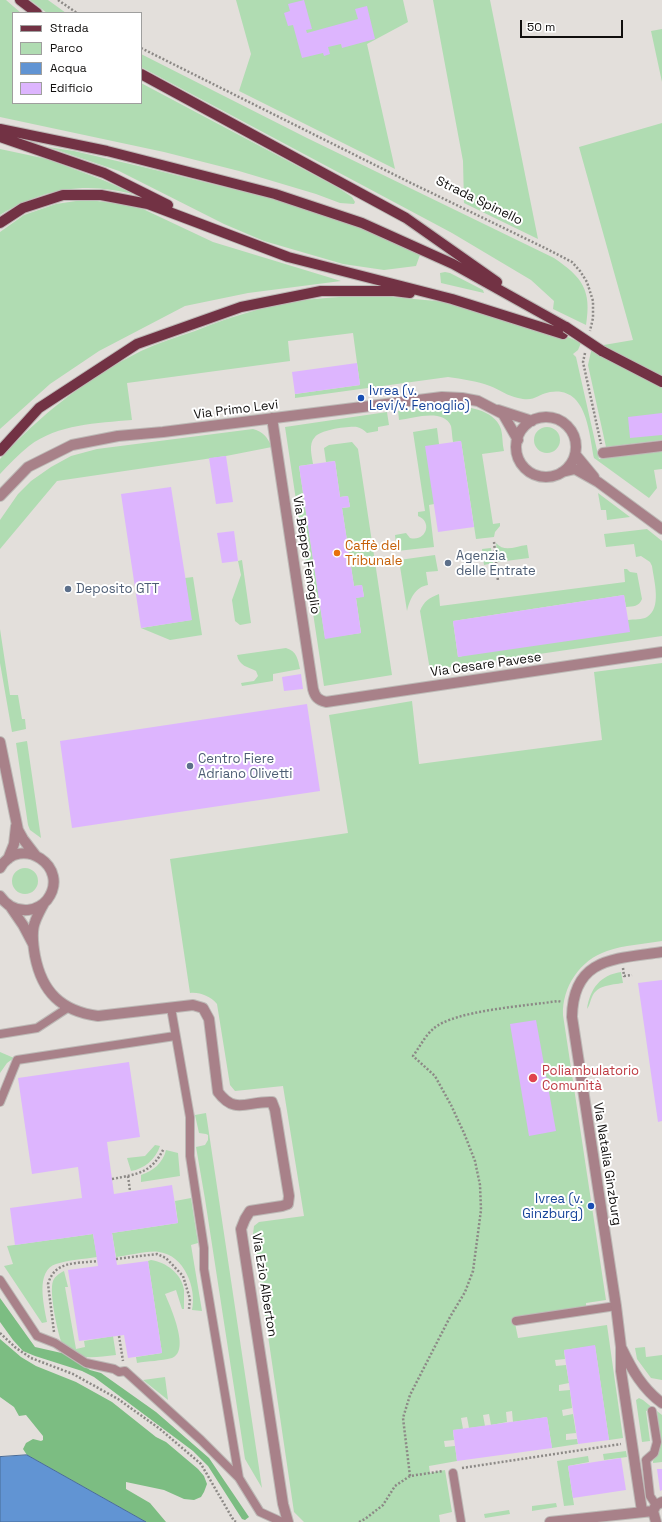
<!DOCTYPE html>
<meta charset="utf-8">
<style>
body{margin:0}
#map{position:relative;width:662px;height:1522px;overflow:hidden;background:#e3dfdb;font-family:"Space Grotesk",sans-serif}
canvas{display:block}
.legend{position:absolute;left:12px;top:12px;width:130px;height:92px;box-sizing:border-box;background:#fff;border:1px solid #9f9f9e;margin:0;padding:5px 7px;list-style:none;font-size:12px;color:#100e0d}
.legend li{display:flex;align-items:center;gap:8px;height:20px}
.legend b{width:20px;border:1px solid #9f9f9e}
.scale{position:absolute;left:520px;top:20px;width:103px;height:18px;box-sizing:border-box;border:2px solid #100e0d;border-top:0;padding-left:5px;font-size:12px;line-height:14px;white-space:nowrap;color:#100e0d;-webkit-text-stroke:3px #fff;paint-order:stroke}
</style>
<div id="map">
<canvas width="662" height="1522"></canvas>
<ul class="legend">
<li><b style="height:5px;background:#723244"></b>Strada</li>
<li><b style="height:11px;background:#b0dcb2"></b>Parco</li>
<li><b style="height:11px;background:#6194d3"></b>Acqua</li>
<li><b style="height:11px;background:#ddb5fe"></b>Edificio</li>
</ul>
<div class="scale">50 m</div>
</div>
<script>
const context = document.querySelector('canvas').getContext('2d');
context.lineJoin = 'round';
function fillPath(path, color) {
  context.fillStyle = color;
  context.fill(path, 'evenodd');
}
function stroke(path, color, width, dash) {
  context.strokeStyle = color;
  context.lineWidth = width;
  context.lineCap = dash ? 'butt' : 'round';
  context.setLineDash(dash || []);
  context.stroke(path);
}
function label(font, color, halo, rows, align = 'center') {
  context.font = font + ' "Space Grotesk",sans-serif';
  context.lineWidth = 4;
  context.setLineDash([]);
  context.textBaseline = 'middle';
  context.strokeStyle = halo;
  context.fillStyle = color;
  for (const [text, x, y, turn = 0] of rows) {
    context.save();
    context.translate(x, y);
    context.rotate((+turn || 0) * Math.PI / 180);
    context.textAlign = isNaN(turn) ? turn : align;
    if (halo) context.strokeText(text, 0, 0);
    context.fillText(text, 0, 0);
    context.restore();
  }
}
fillPath(new Path2D(`
 M0,0H6L21,13H13V103H141V83L337,187L352,197L355,202L354,204L340,203L316,194L239,171L164,152L0,117Z
 M30,0H48L66,13H47Z
 M236,0H403L408,22L367,44L395,169L239,91L251,54Z
 M433,0H490L538,239L464,203L463,161Z
 M662,29V82L651,31Z
 M141,54L307,138L554,258C582,277 592,290 586,325L553,309L554,301L531,280L452,233L141,67Z
 M662,123V440L606,447L588,365L592,347L633,340L579,147Z
 M48,147L74,151L143,167L273,199L361,228L421,252L416,266L384,270L343,264L264,241L224,224L119,171Z
 M0,149L47,159L103,180L137,195C129,193 121,191 112,190C74,183 32,194 0,215Z
 M76,201H97L120,204L143,209L213,242L341,281L248,293L185,306L99,351L50,384L0,429V232L24,215L56,204Z
 M445,272L450,273L483,290L484,293L441,283L440,273Z
 M381,296L436,301L465,306L564,335L581,343L578,350L573,354L576,357L599,459L662,451V469L654,470L657,488L649,498L594,458C589,433 587,386 550,392C536,395 535,402 518,398C508,396 500,390 490,386C477,381 462,379 448,377L295,398V394L360,385L353,333L288,341L290,361L127,383L132,420C97,423 58,424 29,446C18,455 9,464 0,474V459C40,415 87,378 141,351C158,343 177,337 195,331C237,314 281,301 326,298C344,296 363,297 381,296Z
 M447,404C465,407 494,408 501,429C503,436 502,444 504,451L482,454L493,524L500,523V526L495,532L494,537L476,539L461,441L453,442C452,437 452,431 451,426C444,408 413,418 399,420L398,411Z
 M387,412L389,425L378,427V431L367,433C364,430 361,428 357,427C348,426 320,430 315,437C308,444 312,456 313,464L299,466L325,638L361,633L356,598L364,596L362,585L354,586L342,508L350,507L348,496L340,497L335,461L326,462L324,448L329,445L352,442L358,449L392,675L324,686L285,427Z
 M534 440a13 13 0 1 1 26 0a13 13 0 1 1-26 0Z
 M437,428L439,444L434,504L429,505L434,547L397,551L395,535L406,533L410,538C426,542 433,522 418,516V512L425,511L413,432Z
 M253,429C264,432 267,437 272,447L226,456L57,481L0,549V520L18,494L31,481L51,467L71,456L97,449Z
 M598,493L630,517L607,520L606,510H601Z
 M647,529L662,541V636L430,670L420,611C424,601 429,598 439,594L440,606L625,582L624,569H627L630,572L637,573L642,599C639,607 633,606 626,607L624,595L453,621L458,657L628,620C634,619 642,620 647,617C662,608 654,581 652,566L650,562L641,556L636,557L634,544L606,547L604,534Z
 M496,543C505,553 515,546 527,545L529,558L498,562Z
 M491,548L493,563L484,565L482,549Z
 M435,555L438,571L426,572L428,585C415,587 410,599 407,611L399,560Z
 M242,560L251,623L240,625L235,621L232,600L241,575L238,561Z
 M193,577L202,635L170,640L141,628L191,620L185,578Z
 M0,629L10,695H18L22,719H25L26,729L12,732L0,663Z
 M286,648C297,651 298,660 300,669L273,674V681L242,686L241,683L254,681L258,676L256,671C248,667 239,666 237,655Z
 M662,663V941C644,944 624,945 607,951C580,960 562,987 563,1015L606,1300L586,1303V1306L514,1318L518,1338L607,1325L623,1438L609,1440L595,1346L564,1350L565,1359L555,1360L556,1366L566,1365L569,1383L559,1385V1391L570,1390L572,1408L562,1410L563,1416L573,1414L576,1433L566,1434V1440L577,1439L578,1444L552,1448L547,1417L513,1422L512,1411L506,1412L507,1422L491,1425L489,1414L483,1415L485,1426L469,1428L467,1417L461,1418L463,1429L453,1430L454,1440L444,1441L445,1447L455,1446L457,1461L429,1466L430,1473L445,1470L452,1512L439,1515L440,1522H304L294,1512L253,1234L254,1226L259,1222L304,1216L283,1086L235,1091L230,1085L217,1004C210,996 200,992 190,993L170,859L348,833L329,715L412,701L419,764L602,740L594,672Z
 M27,741L41,838L30,830L28,825L16,743Z
 M12 881a13 13 0 1 1 26 0a13 13 0 1 1-26 0Z
 M621,972L623,983C611,985 597,985 592,997C590,1001 590,1005 587,1009C590,989 600,975 621,972Z
 M0,1052L14,1058L7,1063L0,1073Z
 M206,1113L262,1488L245,1459L205,1199L196,1147L205,1145L208,1140V1135L206,1134L199,1133L195,1115Z
 M155,1145L160,1146C156,1159 144,1169 131,1171L127,1158L145,1156Z
 M166,1150L178,1153L180,1176L141,1182V1175C153,1171 163,1163 166,1150Z
 M191,1198L198,1243L191,1245L202,1311L192,1310C197,1288 184,1255 159,1252C149,1250 127,1256 116,1257L112,1233L178,1223L175,1201Z
 M93,1234L97,1257C84,1259 68,1260 56,1264C35,1271 44,1305 47,1322L42,1323L4,1266L13,1264L7,1246Z
 M151,1260C166,1262 182,1274 184,1290C184,1296 184,1303 184,1309H182L176,1290L165,1294C170,1306 191,1351 172,1358C161,1361 148,1361 137,1363L136,1357L162,1353L148,1261Z
 M64,1271L68,1287H65L76,1349L85,1347L84,1341L113,1336L116,1355C93,1357 76,1363 61,1341C57,1329 49,1292 53,1281C55,1276 60,1273 64,1271Z
 M645,1347L646,1357L662,1355V1380L651,1378L637,1359L635,1348Z
 M165,1377L168,1400L143,1380Z
 M639,1398L643,1400L654,1409L646,1411L650,1441L642,1442L636,1400Z
 M657,1411L662,1415V1462L653,1463V1461C662,1449 659,1427 657,1411Z
 M626,1451L627,1457L604,1460L603,1454Z
 M588,1456L589,1462L568,1466L574,1505L564,1506L557,1461Z
 M556,1503L557,1507L532,1511V1506Z
 M509,1510L510,1514L485,1518L484,1514Z`), '#b0dcb2');
fillPath(new Path2D(`
 M0,1298L35,1347L66,1354L90,1370L101,1373L156,1412L209,1458L249,1517L245,1520L242,1519L208,1466L193,1451L94,1377L82,1371L35,1356L23,1351L13,1340L0,1322Z
 M0,1339L21,1357L36,1366L76,1382L112,1402L156,1437L166,1442L198,1469L204,1476L207,1484L204,1492L201,1497L194,1500L184,1499L164,1490L126,1482V1489L150,1503L166,1522H146L27,1455L23,1449L26,1443L33,1439L41,1441L43,1440V1436L26,1415L19,1416L14,1407L0,1397Z`), '#7cbd82');
const water = new Path2D(`
 M27,1455L146,1522H0V1457Z`);
fillPath(water, '#6194d3');
stroke(water, '#496c98', 1);
fillPath(new Path2D(`
 M304,0L312,29L306,30L307,33L358,19L355,9L367,6L375,39L342,48L341,44L328,47L330,54L324,56L323,53L302,58L293,25L288,26L284,13L290,11L288,4Z
 M357,363L360,385L295,394L292,372Z
 M662,413V435L630,438L628,417Z
 M461,441L474,527L438,532L425,446Z
 M226,456L233,502L216,504L209,458Z
 M335,461L340,497L348,496L350,507L342,508L354,586L362,585L364,597L356,598L361,633L325,639L299,466Z
 M171,487L192,620L141,628L121,494Z
 M234,531L238,561L222,563L217,533Z
 M624,595L630,632L458,657L453,621Z
 M301,674L303,689L284,691L282,677Z
 M307,704L320,791L72,828L60,741Z
 M662,980V1121L658,1122L638,983Z
 M536,1020L556,1131L529,1136L510,1024Z
 M129,1062L140,1137L107,1142L114,1194L172,1185L178,1223L112,1233L117,1265L148,1261L162,1353L128,1358L124,1335L79,1341L68,1270L98,1266L93,1234L15,1245L10,1208L82,1198L78,1167L32,1174L18,1078Z
 M595,1345L609,1440L578,1444L564,1350Z
 M547,1417L552,1448L457,1461L453,1430Z
 M621,1458L626,1490L573,1498L568,1466Z
 M657,1469H662V1490L660,1491Z`), '#ddb5fe');
const service = new Path2D(`
 M171,1008L190,1117V1156L204,1248V1269L239,1478L260,1512L282,1522
 M0,1034L37,1028L69,1007
 M0,1102L17,1060L175,1036
 M0,1280L37,1336L55,1343L86,1363L114,1369L119,1372L125,1371L201,1440L239,1478
 M516,1321L616,1306
 M652,1411L657,1442L654,1453L646,1460L650,1496L656,1505
 M453,1473L461,1522`);
const minor = new Path2D(`
 M498,410L532,421
 M516 447a30 30 0 1 1 60 0a30 30 0 1 1-60 0Z
 M272,418L313,689C315,697 318,700 326,702L662,652
 M603,453L662,446
 M575,454L594,477
 M562,472L575,469L598,482L662,529
 M0,496L28,467L72,445L118,436L163,432L442,397L462,398L478,401L503,414L518,440
 M0,742L18,830L23,839L36,856
 M8,859L14,844L16,826
 M0,868C20,833 72,867 47,900C42,906 35,909 28,910C16,911 7,906 0,896
 M44,903C41,909 37,916 35,922C31,932 33,945 35,956C42,992 61,1011 98,1016L193,1005L203,1008L209,1019L218,1092C235,1115 247,1101 272,1102L275,1110L289,1196L288,1204L282,1206L250,1211L245,1219L241,1229L283,1504L288,1522
 M10,906L23,925L33,944
 M622,1349C632,1370 643,1389 662,1403
 M642,1511L621,1371V1347L616,1306L572,1017C573,957 615,959 662,952
 M550,1522L653,1511
 M656,1522L653,1511L656,1505L662,1502`);
const primary = new Path2D(`
 M20,0L37,13
 M141,74L406,218L497,282
 M0,129L107,151L275,194L362,223L453,264L566,327
 M0,137L104,173L168,205
 M0,223L23,208L63,195H101L148,204L288,257L452,299L563,334
 M602,351L662,382
 M0,451L39,408L137,344L241,307L321,291H394L410,293`);
stroke(service, '#bdb9b6', 10);
stroke(minor, '#bdb9b6', 12);
stroke(primary, '#bdb9b6', 12);
stroke(new Path2D(`
 M58,0L77,13
 M141,48L407,181L547,249L572,262L580,271L587,282L593,301V318L590,331
 M585,353L583,362L601,444
 M494,542L498,581
 M623,968L624,976L632,975
 M128,1176L130,1191
 M112,1179C138,1174 152,1173 164,1148
 M116,1259L157,1254L166,1258L183,1276L190,1299L189,1309
 M54,1332L48,1284C55,1260 76,1264 97,1261
 M0,1333L16,1348L31,1358L73,1374L118,1399L160,1429L201,1464L234,1521L237,1522
 M119,1336L123,1361
 M462,1468L621,1444
 M410,1476L403,1418L410,1395L450,1317L465,1292L473,1271L481,1210L480,1185L475,1161L464,1133L451,1105L435,1076L413,1056C419,1048 425,1036 433,1029C454,1010 528,1006 558,1001L562,1002
 M359,1522L365,1519L383,1505L395,1486L410,1476L443,1471`), '#8c8986', 2.5, [2, 2]);
stroke(service, '#a88189', 8);
stroke(minor, '#a88189', 10);
stroke(primary, '#723244', 10);
const primaryBridge = new Path2D(`
 M566,327L602,351`);
stroke(primaryBridge, '#bdb9b6', 12, []);
stroke(primaryBridge, '#723244', 10);
for (const [x, y, r, color] of [
 [361,398,4,"#1a4fb4"],
 [337,553,4,"#e8710a"],
 [448,563,4,"#5c6f8a"],
 [68,589,4,"#5c6f8a"],
 [190,766,4,"#5c6f8a"],
 [533,1078,5,"#e0444e"],
 [591,1206,4,"#1a4fb4"]
]) {
  const dot = new Path2D();
  dot.arc(x, y, r, 0, 2 * Math.PI);
  context.fillStyle = color;
  context.fill(dot);
  stroke(dot, '#fff', 1.5);
}
label('13px', '#100e0d', '#fff', [
 ["Strada Spinello",479,201,26],
 ["Via Primo Levi",236,410,-7],
 ["Via Beppe Fenoglio",306,555,81],
 ["Via Cesare Pavese",486,665,-8],
 ["Via Natalia Ginzburg",607,1164,81],
 ["Via Ezio Alberton",264,1285,81]
]);
label('13px', '#164399', '#fff', [
 ["Ivrea (v.",369,391],
 ["Levi/v. Fenoglio)",369,406],
 ["Ivrea (v.",583,1199,"right"],
 ["Ginzburg)",583,1214,"right"]
], 'left');
label('13px', '#c56008', '#fff', [
 ["Caffè del",345,546],
 ["Tribunale",345,561]
], 'left');
label('13px', '#4e5e75', '#fff', [
 ["Agenzia",456,556],
 ["delle Entrate",456,571],
 ["Deposito GTT",76,589],
 ["Centro Fiere",198,759],
 ["Adriano Olivetti",198,774]
], 'left');
label('13px', '#be3a42', '#fff', [
 ["Poliambulatorio",542,1071],
 ["Comunità",542,1086]
], 'left');
</script>
